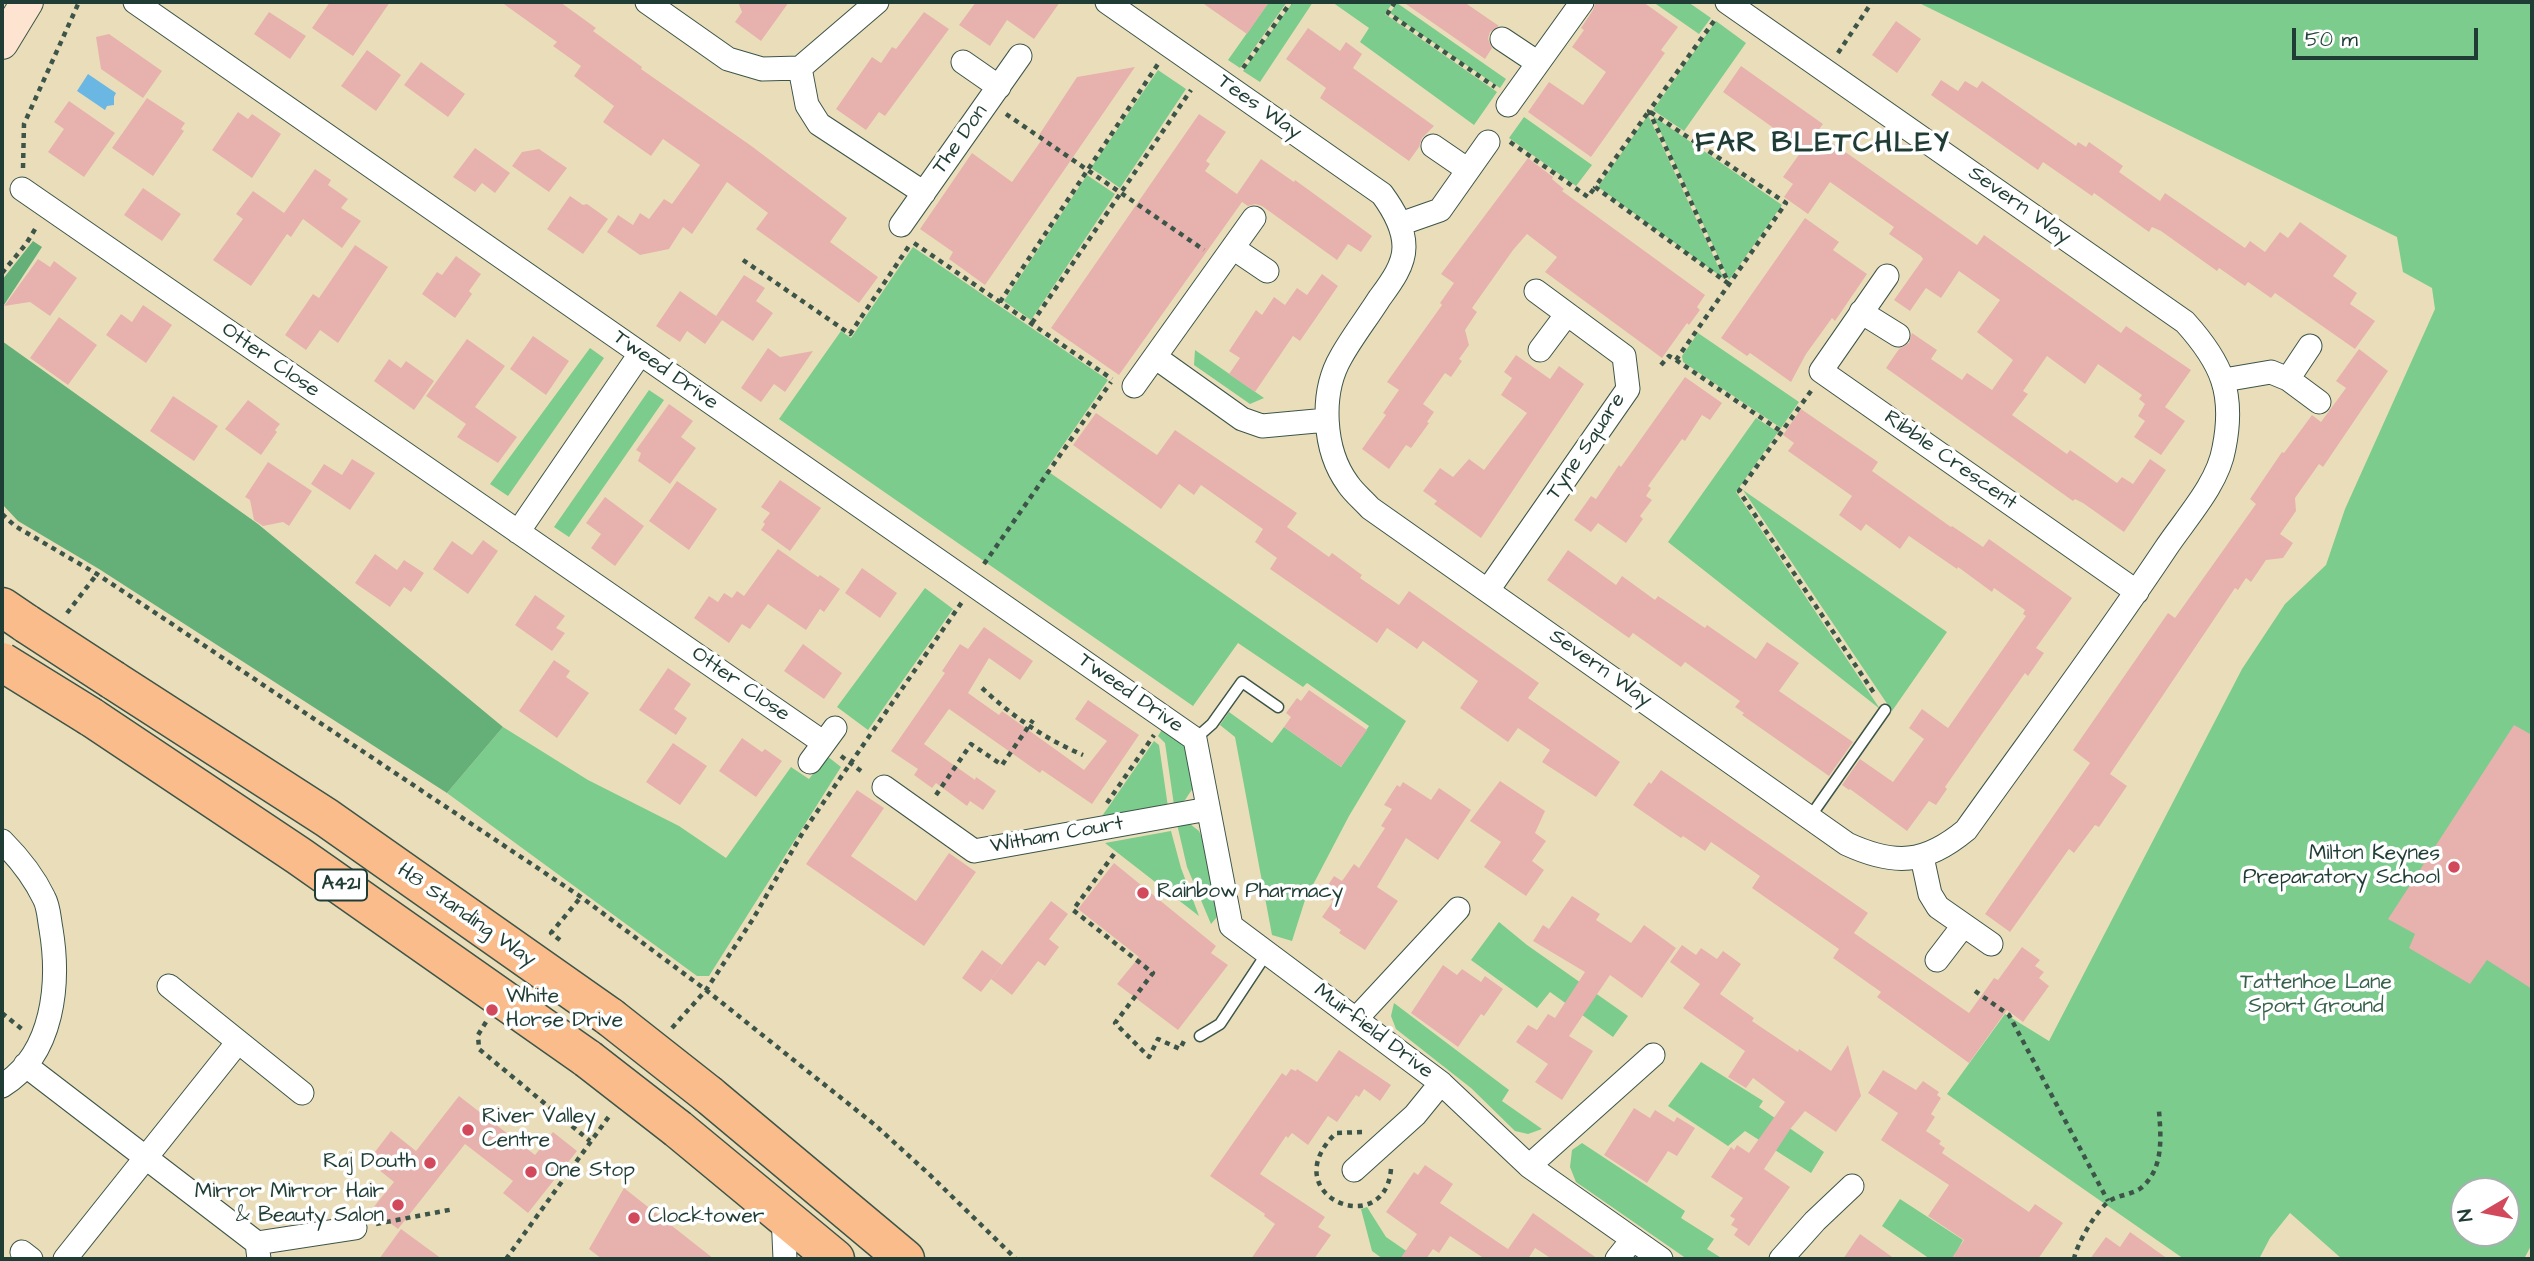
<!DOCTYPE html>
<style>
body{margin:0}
#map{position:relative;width:2534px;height:1261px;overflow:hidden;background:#eadeba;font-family:"Architects Daughter",sans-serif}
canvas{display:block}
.frame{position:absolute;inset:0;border:4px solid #1f3d34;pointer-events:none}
.north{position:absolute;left:2450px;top:1177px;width:70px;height:70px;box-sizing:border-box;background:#fff;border:2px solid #a5b1ae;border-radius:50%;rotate:260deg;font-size:19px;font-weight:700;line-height:28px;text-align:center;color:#1f3d34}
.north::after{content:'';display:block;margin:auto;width:24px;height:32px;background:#d1495b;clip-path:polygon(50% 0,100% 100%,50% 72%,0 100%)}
.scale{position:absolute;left:2292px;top:28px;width:186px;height:32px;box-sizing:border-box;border:4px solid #1f3d34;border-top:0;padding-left:9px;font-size:21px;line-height:24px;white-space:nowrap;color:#1f3d34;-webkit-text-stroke:5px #fff;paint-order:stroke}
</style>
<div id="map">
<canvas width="2534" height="1261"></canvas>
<div class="frame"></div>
<div class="north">N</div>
<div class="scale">50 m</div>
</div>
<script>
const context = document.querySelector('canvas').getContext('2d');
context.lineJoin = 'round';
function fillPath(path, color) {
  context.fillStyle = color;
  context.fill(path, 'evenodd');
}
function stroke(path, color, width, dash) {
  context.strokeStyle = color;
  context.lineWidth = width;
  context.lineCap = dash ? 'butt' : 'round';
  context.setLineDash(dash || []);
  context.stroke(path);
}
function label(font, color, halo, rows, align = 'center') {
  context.font = font + ' "Architects Daughter",sans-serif';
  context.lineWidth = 7;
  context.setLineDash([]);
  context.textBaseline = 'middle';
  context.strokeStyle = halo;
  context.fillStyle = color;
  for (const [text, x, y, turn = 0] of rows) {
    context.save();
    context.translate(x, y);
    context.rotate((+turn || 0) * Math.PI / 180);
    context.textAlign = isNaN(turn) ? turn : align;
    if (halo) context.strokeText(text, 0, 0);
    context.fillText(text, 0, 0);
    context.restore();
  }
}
fillPath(new Path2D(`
 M1269,2H1287L1240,68L1228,60Z
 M1293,2H1313L1260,82L1243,71Z
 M1332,2H1393L1385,14L1497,92L1474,125L1360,42L1369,28Z
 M1653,2H1688L1711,18L1699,34Z
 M1917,2H2532V1244L2524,1259H2342L2290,1213L2270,1238L2259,1259H2184L1947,1094L2005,1014L2049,1041L2242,669L2285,604L2326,565L2345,509L2435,309L2432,288L2403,272L2397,237ZM2464,1191H2506V1233H2464Z
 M1397,3L1506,79L1500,88L1390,13Z
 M1716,21L1746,43L1684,131L1653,110Z
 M1158,70L1186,89L1120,188L1091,168Z
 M1648,115L1724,279L1598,187Z
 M1653,116L1782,205L1729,280Z
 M1524,117L1592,165L1576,186L1509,138Z
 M1087,175L1115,194L1031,320L1004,301Z
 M913,247L1108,380L1046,470L1406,721L1349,816L1305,900L1292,941L1272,935L1235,737L1220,725L1229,712L1272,743L1284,727L1341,767L1369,726L1307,683L1303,687L1238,643L1193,706L779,419L841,331L851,338Z
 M1698,333L1799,402L1781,428L1683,362L1682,356Z
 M590,348L604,358L508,496L490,484Z
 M1195,350L1264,398L1250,404L1194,365Z
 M649,390L664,400L569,537L554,527Z
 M1756,418L1778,432L1736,492L1880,709L1668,542Z
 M1743,490L1947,632L1892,711Z
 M925,588L953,609L868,730L837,707Z
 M503,727L588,780L679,826L726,858L791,767L809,779L827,756L841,767L709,976H697L447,793Z
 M1163,728L1185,745L1193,788L1185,800L1174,805L1165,743L1158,736Z
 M1154,741L1159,745L1168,807L1100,819Z
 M1177,824H1190L1199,831L1204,842L1217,917L1211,924L1187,867Z
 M1171,831L1181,868L1199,916L1105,843Z
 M1499,922L1527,945L1628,1016L1613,1037L1550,992L1537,1008L1471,960Z
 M1394,1003L1509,1090L1502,1101L1542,1129L1528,1134L1515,1131L1471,1088L1396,1029L1391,1016Z
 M1701,1062L1763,1101L1759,1107L1824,1152L1811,1173L1745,1131L1728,1146L1668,1106Z
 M1582,1143L1685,1211L1681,1218L1714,1239L1707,1249L1723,1259H1687L1576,1182L1570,1167L1572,1150Z
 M1900,1199L1963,1240L1958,1249L1973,1259H1930L1882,1226Z
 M1367,1207L1386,1237L1418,1259H1383L1372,1251L1361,1209Z`), '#7bcc8d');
fillPath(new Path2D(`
 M33,241L42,247L2,308V280Z
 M2,341L258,524L503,727L447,793L99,569L18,521L2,504Z`), '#64b078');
fillPath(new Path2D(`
 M88,74L116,93L114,97V105L107,106L105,110L77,91Z`), '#6bb7e4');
fillPath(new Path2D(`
 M330,2H390L353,56L312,28Z
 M501,2H560L596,28L593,31L642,67L641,69L750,145L847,218L830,242L878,277L859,303L756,229L768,213L727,182L692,234L683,227L669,249L640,255L607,232L618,215L633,225L640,213L649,219L664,199L672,204L700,165L663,139L651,156L603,122L614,106L574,76L581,66L553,46L557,42Z
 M738,2H789L761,41L735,22L742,12Z
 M976,2H1060L1034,39L1007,20L990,46L959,25Z
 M1201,2H1269L1247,34Z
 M1403,2H1464L1499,26L1490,32L1488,39L1492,48L1485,59Z
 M1596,2H1643L1678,27L1661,50L1665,53L1591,157L1528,112L1549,82L1583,105L1606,72L1572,47L1584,30L1581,28L1593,10Z
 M269,12L306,36L290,59L254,34Z
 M924,12L949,29L885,116L879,112L866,130L836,109L872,57L881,63L892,47L896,49Z
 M1896,21L1921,39L1897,73L1872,55Z
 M1308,28L1340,51L1346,42L1362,54L1353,68L1434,126L1422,138L1419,147L1409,161L1320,98L1326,88L1286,59Z
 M109,34L162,71L143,98L101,69L96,37Z
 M367,50L401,75L376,111L341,86Z
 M421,62L465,94L448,117L404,85Z
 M1741,66L1823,124L1817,132L1977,245L1984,235L2121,333L2126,326L2191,370L2165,407L2185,421L2161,455L2134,437L2145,421L2138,416L2145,404L2139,399L2142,395L2098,364L2085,384L2047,356L2023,391L2028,394L2012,415L2067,454L2070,450L2117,483L2122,477L2133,484L2150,459L2166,470L2124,532L2083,503L2075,499L2073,501L1886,368L1899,349L1909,343L1912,333L1937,350L1931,359L1962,380L1967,373L1992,390L2013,360L1977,332L2000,300L1959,271L1941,298L1926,288L1910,311L1894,300L1923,259L1921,256L1889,234L1894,227L1830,182L1808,214L1784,197L1793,184L1783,177L1803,149L1723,92Z
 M1135,67L985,285L949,259L953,252L920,229L972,153L1012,182L1043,138L1039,135L1077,77Z
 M1941,80L1958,91L1965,81L1977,88L1982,81L2076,146L2078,142L2086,147L2089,142L2123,166L2119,172L2160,201L2165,193L2245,248L2250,241L2265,252L2280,232L2288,238L2300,222L2347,256L2333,276L2357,293L2350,304L2375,321L2355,349L2275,293L2271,298L2248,282L2245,286L2219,268L2217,271L2161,231L2152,227L2149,232L2094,193L2092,196L2043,162L2038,170L1931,95Z
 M147,98L185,123L181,129L184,131L153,176L112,148Z
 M69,101L115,133L84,177L48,152L64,129L54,122Z
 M238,112L248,119L252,114L281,134L252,178L212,150Z
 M1199,114L1226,132L1206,161L1210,164L1205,171L1237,194L1261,159L1294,182L1295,180L1372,236L1361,252L1348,244L1337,260L1262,206L1255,204L1248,206L1242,202L1119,375L1051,328Z
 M475,148L510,173L495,193L482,183L475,192L453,177Z
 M539,149L567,168L549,192L512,166L522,152Z
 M1528,158L1553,177L1552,179L1564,189L1562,191L1705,295L1697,307L1700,310L1689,325L1687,323L1662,358L1545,272L1557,257L1527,234L1513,250L1472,308L1477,312L1465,330L1469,345L1459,359L1462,361L1451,377L1445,373L1423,404L1434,412L1427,422L1429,423L1411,448L1406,445L1389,469L1362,449L1386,415L1383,413L1399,390L1387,382L1442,305L1440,303L1454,283L1441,274Z
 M315,169L331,180L328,185L348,199L341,208L361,221L342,248L303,219L291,237L287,234L251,286L213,260L243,219L236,214L253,191L284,213Z
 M143,188L181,214L162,241L124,215Z
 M570,196L583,205L587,204L608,219L583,254L547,229Z
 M1805,218L1839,242L1833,250L1867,274L1835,321L1832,318L1806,354L1791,382L1750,353L1747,356L1721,338Z
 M355,245L388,267L338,343L320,330L306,350L285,335L313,294L319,298Z
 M456,256L481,274L469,291L472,294L455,318L422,294L437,272L442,275Z
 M38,259L50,267L54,261L77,278L50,316L30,302L4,306Z
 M1322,274L1338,286L1300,341L1293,336L1255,392L1229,374L1240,358L1229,351L1256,310L1262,315L1274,297L1285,305L1297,288L1307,295Z
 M744,275L765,288L756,301L773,313L753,341L716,316Z
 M680,291L722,320L705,344L687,331L680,342L656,326Z
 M143,305L172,325L146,363L106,335L121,314L132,322Z
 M59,317L97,345L68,385L30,358Z
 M533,336L569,361L546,395L510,369Z
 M467,339L505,366L475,407L517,437L498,463L457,437L466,424L426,396Z
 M768,348L780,357L813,351L785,392L774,384L761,402L741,388Z
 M2359,349L2388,371L2323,467L2319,464L2295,498L2296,511L2280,534L2293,543L2283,558L2266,560L2251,582L2246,578L2238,590L2235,588L2110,774L2127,786L2099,827L2095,825L2074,853L2069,849L2010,932L1985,914L2090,763L2073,750L2168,613L2175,618L2256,504L2250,499L2282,452L2284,453L2312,415L2321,422L2346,388L2336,381Z
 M1516,355L1550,379L1559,366L1584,384L1481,538L1434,504L1437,501L1423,491L1440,468L1453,477L1469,459L1484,470L1527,413L1501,395L1512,378L1504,372Z
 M389,359L401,368L406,361L434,381L414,410L374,381Z
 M1685,377L1722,403L1710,420L1702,415L1685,441L1682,439L1648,486L1651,488L1646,496L1652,500L1640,516L1643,519L1626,543L1598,523L1591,532L1574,520L1591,496L1596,499L1619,465L1621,467Z
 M173,396L218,426L194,461L150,431Z
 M248,400L280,424L275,430L277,432L261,455L225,429Z
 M669,404L693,421L681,437L696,448L670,484L638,461L641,453L636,450Z
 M1801,409L1878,462L1872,471L1951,527L1952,526L1983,547L1989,539L2072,598L2036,648L2044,653L2028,676L2025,673L1991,721L1945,787L1947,789L1936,805L1929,801L1907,831L1850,789L1849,790L1842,785L1860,759L1893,782L1924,739L1909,728L1922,709L1948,728L2026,616L2023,614L2025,610L1994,588L1992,592L1958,567L1957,569L1909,536L1900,549L1866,524L1861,531L1839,515L1852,496L1788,451L1794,443L1783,435Z
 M1096,413L1157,455L1175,430L1297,513L1287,527L1329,557L1332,553L1362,575L1360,578L1399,605L1409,591L1539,683L1528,698L1620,762L1596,797L1542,762L1550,750L1518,728L1508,742L1460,708L1478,681L1423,641L1417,649L1387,628L1377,643L1270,569L1277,558L1255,542L1263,529L1201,485L1194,495L1179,484L1161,509L1073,445Z
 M352,459L375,473L350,510L311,484L324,464L342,475Z
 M268,462L312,491L289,526L283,522L263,526L254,520L250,500L245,497Z
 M780,480L821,508L790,551L761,530L765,524L763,522L770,513L761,507Z
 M677,481L717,509L689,550L649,521Z
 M605,497L644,526L615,566L591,548L601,534L586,523Z
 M483,540L498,551L468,594L433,569L452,541L472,555Z
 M778,549L818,577L820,575L840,589L824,612L820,609L806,630L768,604L750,629L742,624L729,643L694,618L709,596L718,602L724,593L732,598L737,591L744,596Z
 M1568,550L1616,585L1622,576L1655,600L1658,596L1705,628L1707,625L1756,659L1767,642L1799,663L1779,691L1853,742L1829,776L1742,715L1744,713L1735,707L1740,701L1716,684L1685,662L1681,667L1633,633L1629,638L1547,580Z
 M375,554L397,570L404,560L424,573L411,592L404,587L390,607L355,583Z
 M862,568L897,593L880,618L845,593Z
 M535,595L565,616L556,628L565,633L552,651L515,625Z
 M984,627L1033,661L1020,680L989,658L968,693L999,715L1002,711L1084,770L1107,741L1075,719L1088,700L1139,735L1092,804L1042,770L1040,773L949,709L924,744L975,780L976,777L996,791L983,810L970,801L967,806L936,783L932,788L914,775L918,769L891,751L945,673L942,671L960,644L968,649Z
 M803,644L842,673L824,699L784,671Z
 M554,660L570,671L566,677L589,693L557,738L519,711Z
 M668,668L691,684L674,709L687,718L676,735L639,710Z
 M1309,690L1367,730L1341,767L1284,727L1291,717L1286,713L1297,698L1301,701Z
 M2514,725L2532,735V989L2487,960L2470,984L2409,948L2415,934L2388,919Z
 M742,738L762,752L765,749L782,761L756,797L719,771Z
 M673,743L707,766L680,805L646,782Z
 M1661,770L1868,913L1854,933L1969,1013L1994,978L1998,980L2022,947L2040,960L2035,966L2044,972L2039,978L2049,986L2023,1022L2007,1010L1969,1063L1877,997L1881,992L1833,958L1839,949L1752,888L1760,876L1711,842L1705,851L1683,836L1681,838L1633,805L1649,782L1651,784Z
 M1500,781L1545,811L1535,833L1546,841L1532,861L1544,870L1526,896L1484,867L1501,842L1470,821Z
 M1403,782L1431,800L1439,788L1471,810L1438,860L1406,838L1377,887L1398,901L1365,950L1339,933L1341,930L1322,917L1333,901L1322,894L1334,876L1342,881L1354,864L1359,868L1385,828L1381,826L1392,809L1384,805L1397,785L1400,787Z
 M857,790L884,808L851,856L916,901L949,853L976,872L924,946L806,864Z
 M1114,863L1216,946L1211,953L1228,965L1178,1030L1117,984L1139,957L1078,909Z
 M1572,896L1600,914L1596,920L1631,943L1644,925L1676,948L1642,998L1610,975L1569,1036L1593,1051L1562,1100L1535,1082L1548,1064L1516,1042L1528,1025L1537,1030L1548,1014L1555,1018L1585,972L1533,941L1543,925L1549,929Z
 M1051,901L1068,914L1049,939L1059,947L1045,966L1038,961L1012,995L991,979Z
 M1682,945L1696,955L1701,948L1717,959L1723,951L1741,964L1720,994L1754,1018L1752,1021L1798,1052L1799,1049L1831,1071L1848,1045L1861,1096L1836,1132L1805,1111L1791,1128L1764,1169L1790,1187L1749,1246L1734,1235L1738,1229L1731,1225L1735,1219L1730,1216L1743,1198L1711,1177L1731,1147L1734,1150L1737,1145L1749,1153L1785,1102L1753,1078L1746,1088L1728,1077L1745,1051L1683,1008L1700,984L1670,962Z
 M982,950L1002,965L981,992L962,978Z
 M1443,965L1457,975L1462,969L1481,982L1485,976L1503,989L1484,1016L1481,1014L1458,1047L1411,1013Z
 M1339,1050L1391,1085L1380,1101L1364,1089L1359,1097L1356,1095L1337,1122L1328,1116L1308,1145L1292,1133L1288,1138L1286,1136L1260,1174L1325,1217L1318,1227L1331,1235L1314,1259H1251L1275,1224L1264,1216L1265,1214L1210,1176L1282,1073L1286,1076L1291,1069L1296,1071L1297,1069L1317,1082Z
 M1883,1070L1916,1090L1923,1081L1939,1092L1937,1095L1941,1098L1931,1114L1935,1117L1926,1131L1941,1141L1939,1144L1945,1148L1942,1153L2029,1212L2035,1204L2063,1223L2038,1259H1951L1964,1240L1928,1216L1949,1185L1881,1140L1898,1113L1868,1093Z
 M459,1096L535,1155L553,1132L577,1151L528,1213L503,1193L513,1181L465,1144L398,1229L372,1209L394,1182L368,1161L391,1131L416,1151Z
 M1634,1108L1650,1118L1655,1110L1674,1122L1677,1117L1695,1128L1677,1156L1668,1151L1647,1183L1604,1155Z
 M1425,1165L1453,1184L1440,1203L1508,1249L1533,1213L1598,1259H1552L1535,1248L1528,1259H1485L1450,1236L1439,1253L1433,1249L1426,1259H1400L1417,1234L1386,1212L1414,1172L1418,1175Z
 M624,1188L714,1259H602L589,1249Z
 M401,1229L442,1259H379Z
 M2130,1232L2168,1259H2090L2106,1237L2120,1247Z
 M1860,1234L1895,1259H1843Z`), '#e7b2ad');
const lane = new Path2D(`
 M1195,739L1212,724L1242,682L1278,707
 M1810,817L1885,710
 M1200,1036L1220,1024L1267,953`);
const street = new Path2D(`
 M135,2L1195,739L1231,926L1441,1083L1529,1166L1661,1259
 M647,2L728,59L762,69L800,68L877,2
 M1107,2L1382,194C1393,209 1404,227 1404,247C1404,266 1390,284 1379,299C1367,318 1352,337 1341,357C1320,393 1323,450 1348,484C1354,493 1363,500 1370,508L1847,844C1895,866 1925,864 1966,830C2033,736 2102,644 2166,548C2186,518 2218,484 2224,448C2235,393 2222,363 2185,322L1727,2
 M1502,39L1538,63
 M963,62L999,87
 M800,68L807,105L819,124L924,193
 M1508,105L1582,2
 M1433,146L1468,170
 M22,189L824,743
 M1400,224L1440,210L1488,142
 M901,225L1020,56
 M1233,248L1267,271
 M1887,276L1821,371L2137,592
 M1861,312L1898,335
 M1540,350L1567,314
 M1155,357L1242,419L1262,426L1327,420
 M2288,379L2310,346
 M2224,380L2271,372L2288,379L2319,402
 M1134,386L1254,218
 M518,532L640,354
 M1488,590L1628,389L1624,356L1536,291
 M810,762L835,728
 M884,787L974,851L1208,809
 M2,841C18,857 34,877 44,898C49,907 49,919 51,929C60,983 54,1054 2,1086
 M1922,857L1930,894L1938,907L1991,944
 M1937,960L1963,926
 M169,986L302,1093
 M1356,1019L1458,909
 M25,1065L257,1243L259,1259
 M1529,1166L1653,1055
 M1354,1170L1415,1115L1441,1083
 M783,1214L785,1259
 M257,1243L355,1228
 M22,1252L31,1259
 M65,1259L238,1042
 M1617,1259L1633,1239
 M1781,1259L1815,1221L1852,1186`);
const secondary = new Path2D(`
 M2,43L27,2`);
const highway = new Path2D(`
 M2,607L27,624
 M113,680L327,818L610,1017
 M91,717L299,856L588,1059
 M709,1095L905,1259
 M678,1129L835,1259`);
stroke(lane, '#3d5548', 13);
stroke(street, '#3d5548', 25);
stroke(secondary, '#3d5548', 34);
stroke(highway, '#3d5548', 41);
stroke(new Path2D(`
 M1395,2L1388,13L1495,87
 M1714,21L1649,111L1728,282
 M1838,53L1872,2
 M1243,68L1291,2
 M1006,114L1204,250
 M1510,142L1588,197L1595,187
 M23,168L24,124L79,2
 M914,243L1112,379
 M743,260L850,334L909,246
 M2,273L26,244L37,226
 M1000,302L1158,64
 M1032,323L1191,90
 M1676,360L1782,432
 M1661,365L1669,356L1676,360L1786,203L1649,111L1595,187L1729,284
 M1811,391L1739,491L1876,696
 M2,514L15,526L97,574L581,897L706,990L875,1125L930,1175L1016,1259
 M984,564L1111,382
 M67,613L97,574
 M982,688C1012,716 1045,739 1083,755
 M841,756L865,774
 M936,795L971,744L1002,765L1033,720
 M1107,803L1154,735
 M1114,854L1073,910L1153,973L1115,1023L1149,1057L1158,1039L1180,1049L1184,1041
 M560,940L551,933L581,897
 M1975,991L2009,1015L2108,1201
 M2,1013L23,1030
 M486,1022L478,1035L479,1049L590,1141
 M672,1028L706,990L753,919L803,832L962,602
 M1362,1132L1336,1133C1272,1195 1385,1242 1391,1169
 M376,1224L454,1209
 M506,1259L610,1115
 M2074,1259C2076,1245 2098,1207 2111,1200C2120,1195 2133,1194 2141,1188C2164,1169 2161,1137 2159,1111`), '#3d5548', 4.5, [5, 5]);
stroke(lane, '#fff', 10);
stroke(street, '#fff', 23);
stroke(secondary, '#fde4d0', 32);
stroke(highway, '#f9bc8a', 38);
const highwayBridge = new Path2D(`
 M27,624L113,680
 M2,662L91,717
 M610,1017L709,1095
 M588,1059L678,1129`);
stroke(highwayBridge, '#3d5548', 41, []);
stroke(highwayBridge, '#f9bc8a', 38);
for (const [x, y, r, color] of [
 [2454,867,7,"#d1495b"],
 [1143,893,7,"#d1495b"],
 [492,1010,7,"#d1495b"],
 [468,1130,7,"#d1495b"],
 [430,1163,7,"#d1495b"],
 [531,1172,7,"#d1495b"],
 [398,1205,7,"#d1495b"],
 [634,1218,7,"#d1495b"]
]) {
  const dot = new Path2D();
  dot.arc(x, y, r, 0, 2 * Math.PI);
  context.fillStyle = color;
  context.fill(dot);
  stroke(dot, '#fff', 2.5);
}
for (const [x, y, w] of [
 [341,885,52]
]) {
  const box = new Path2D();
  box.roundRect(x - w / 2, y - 15.5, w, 31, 5);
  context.fillStyle = '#fff';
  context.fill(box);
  stroke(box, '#1f3d34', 2);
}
label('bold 19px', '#1f3d34', null, [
 ["A421",341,885]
]);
label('21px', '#1f3d34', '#fff', [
 ["Tees Way",1259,108,35],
 ["The Don",961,140,-55],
 ["Severn Way",2019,206,35],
 ["Otter Close",270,361,35],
 ["Tweed Drive",665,371,35],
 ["Tyne Square",1587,447,-56],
 ["Ribble Crescent",1950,461,35],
 ["Severn Way",1600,669,35],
 ["Otter Close",740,685,35],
 ["Tweed Drive",1130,694,35],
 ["Witham Court",1057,836,-10],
 ["H8 Standing Way",466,916,35],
 ["Muirfield Drive",1373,1032,37]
]);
label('21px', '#1f3d34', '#fff', [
 ["Milton Keynes",2440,855,"right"],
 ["Preparatory School",2440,879,"right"],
 ["Rainbow Pharmacy",1157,893],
 ["White",506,998],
 ["Horse Drive",506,1022],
 ["River Valley",482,1118],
 ["Centre",482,1142],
 ["Raj Douth",416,1163,"right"],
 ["One Stop",545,1172],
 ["Mirror Mirror Hair",384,1193,"right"],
 ["& Beauty Salon",384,1217,"right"],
 ["Clocktower",648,1218]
], 'left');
label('21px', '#36614a', '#fff', [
 ["Tattenhoe Lane",2316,984],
 ["Sport Ground",2316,1008]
]);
context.letterSpacing = '2px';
label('bold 28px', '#1f3d34', '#fff', [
 ["FAR BLETCHLEY",1823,145]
]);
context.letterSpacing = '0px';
</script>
